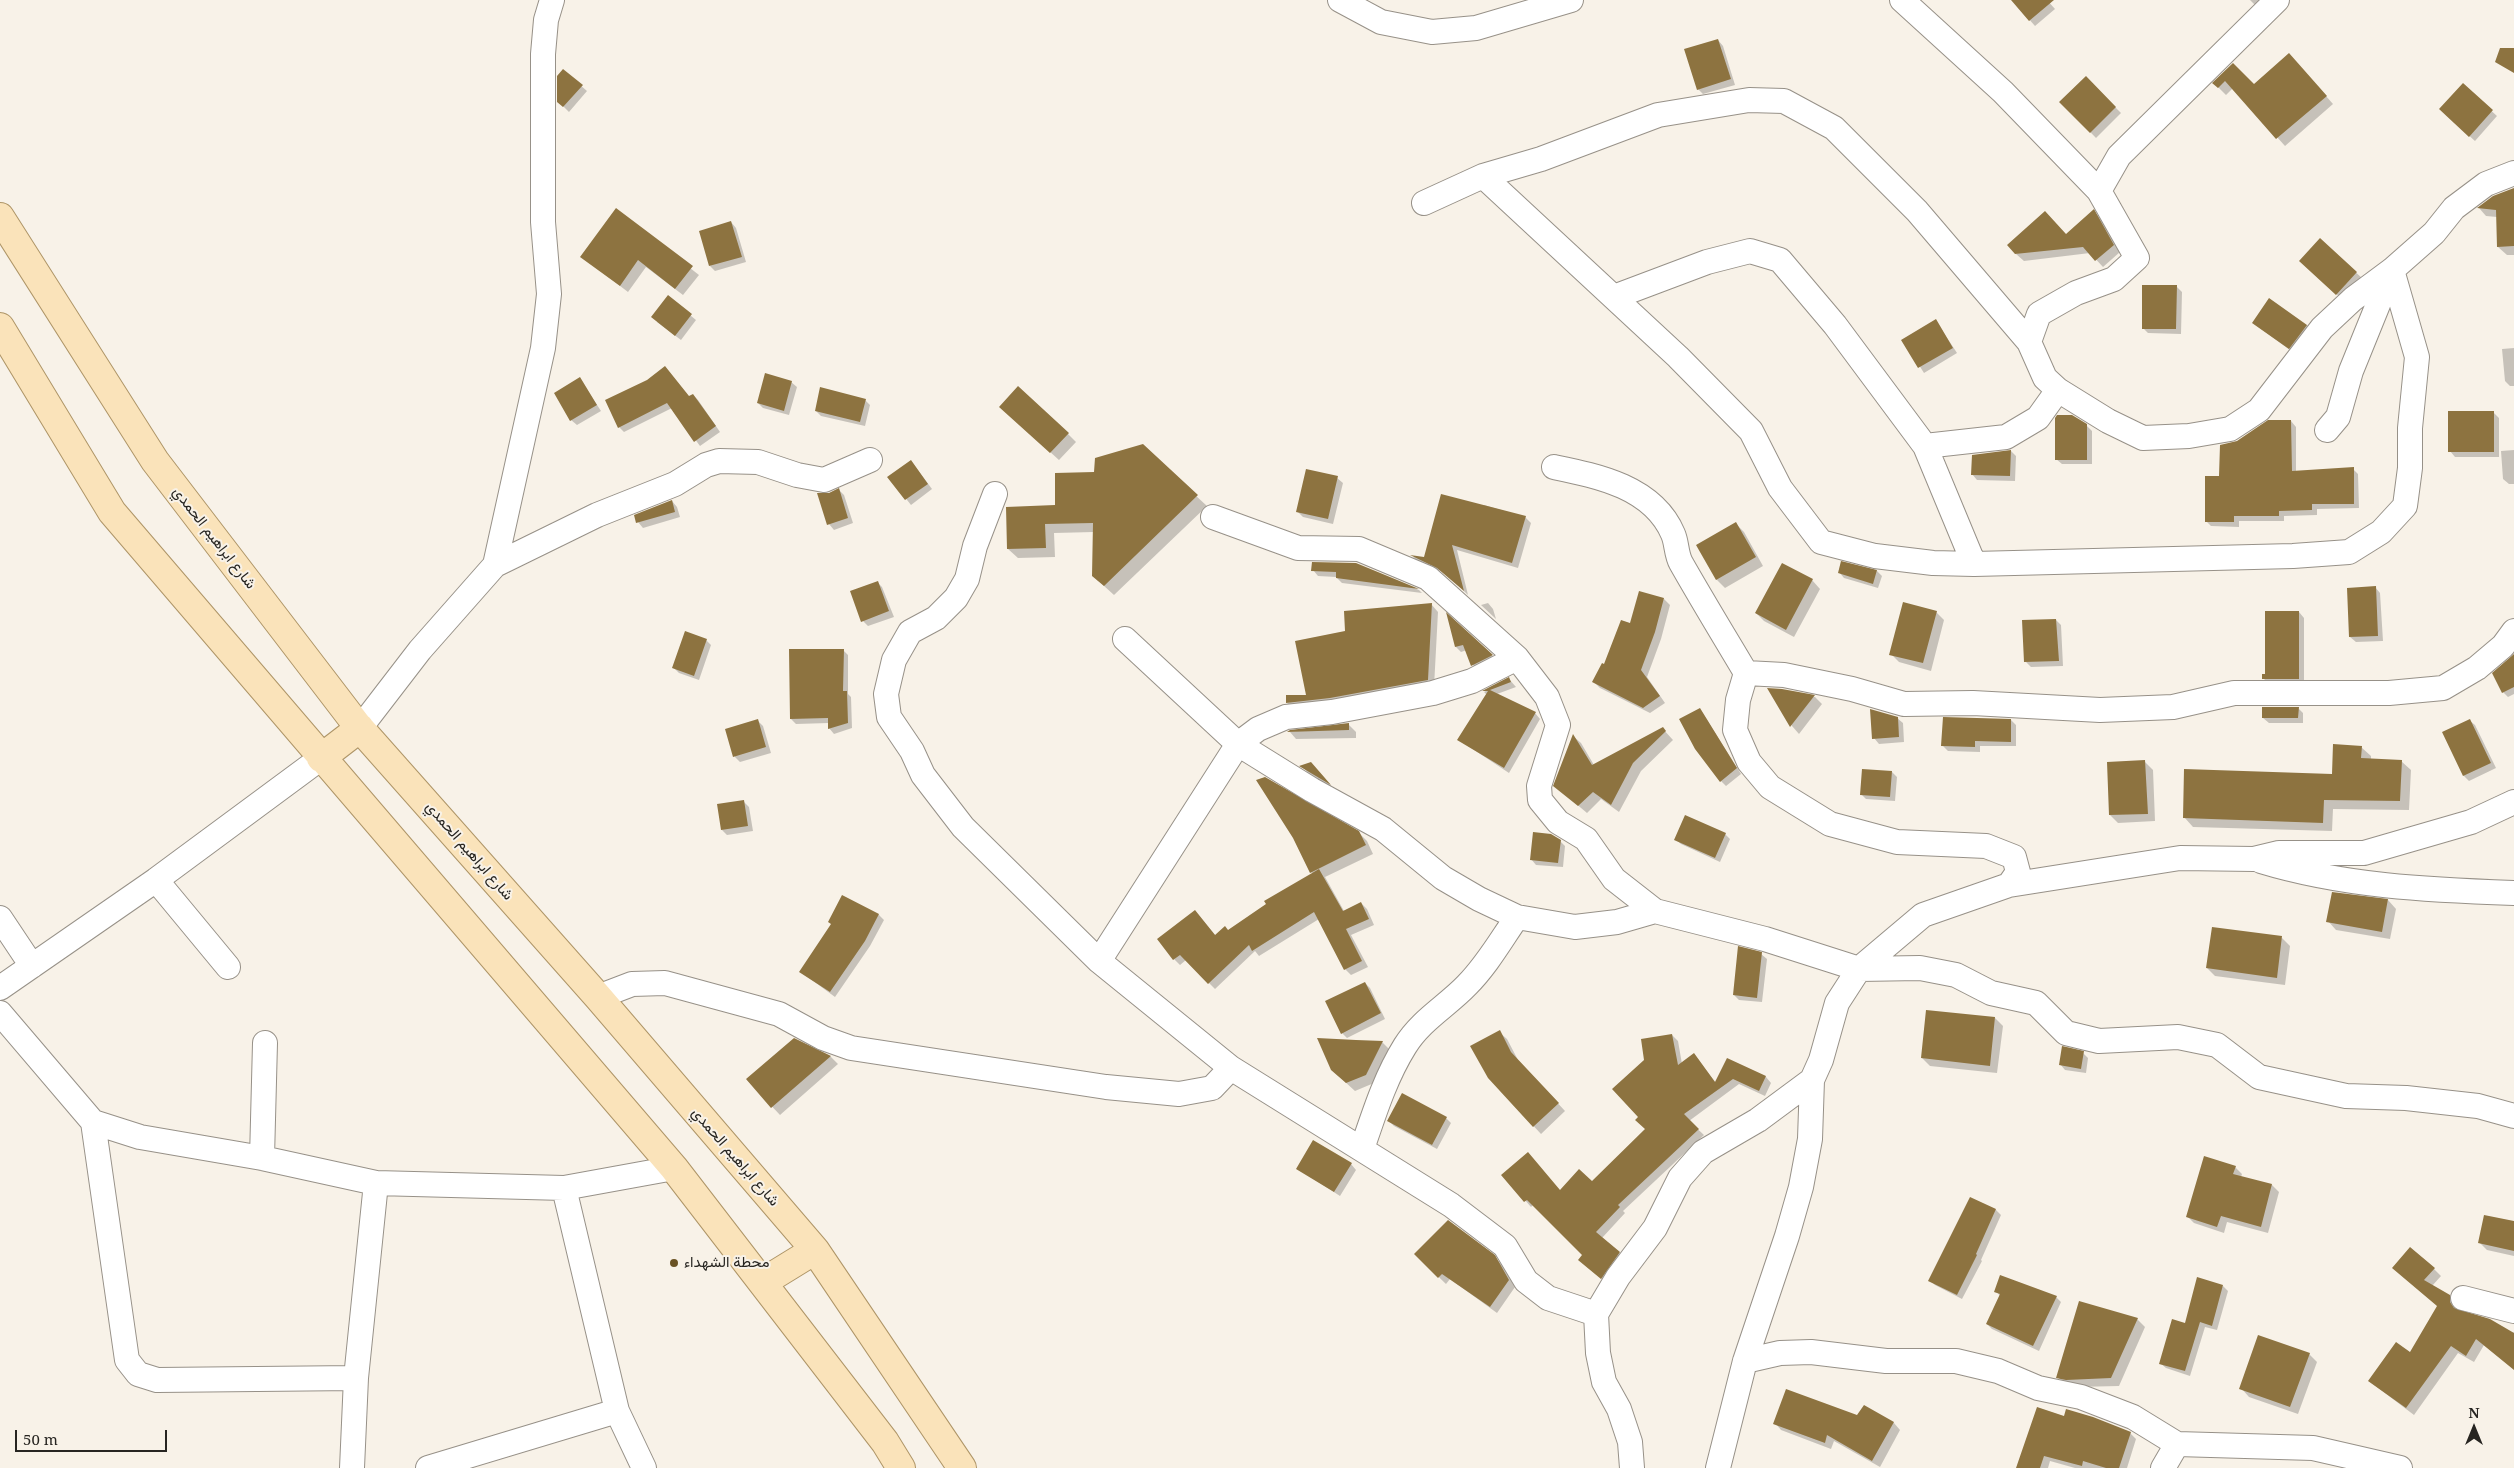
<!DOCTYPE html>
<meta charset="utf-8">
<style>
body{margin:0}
#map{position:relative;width:2514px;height:1468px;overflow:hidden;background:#f8f2e8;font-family:"Noto Serif",serif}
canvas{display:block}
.north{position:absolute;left:2449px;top:1403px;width:50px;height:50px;-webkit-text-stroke:4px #f8f2e8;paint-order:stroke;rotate:0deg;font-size:14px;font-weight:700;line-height:20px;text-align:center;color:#272521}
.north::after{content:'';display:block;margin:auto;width:18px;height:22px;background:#272521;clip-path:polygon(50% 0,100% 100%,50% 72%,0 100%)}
.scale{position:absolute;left:15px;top:1430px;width:152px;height:22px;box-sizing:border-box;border:2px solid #272521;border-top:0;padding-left:6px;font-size:15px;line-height:18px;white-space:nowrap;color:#272521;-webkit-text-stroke:4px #f8f2e8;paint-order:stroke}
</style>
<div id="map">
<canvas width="2514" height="1468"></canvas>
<div class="north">N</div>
<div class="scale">50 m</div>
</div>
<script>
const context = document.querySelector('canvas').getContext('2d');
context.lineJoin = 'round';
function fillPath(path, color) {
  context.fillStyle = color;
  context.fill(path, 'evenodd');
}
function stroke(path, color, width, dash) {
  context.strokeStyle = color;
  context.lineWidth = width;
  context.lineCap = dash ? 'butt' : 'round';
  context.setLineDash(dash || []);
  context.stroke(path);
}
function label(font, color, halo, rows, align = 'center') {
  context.font = font + ' "Noto Serif",Vazirmatn,serif';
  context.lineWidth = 4;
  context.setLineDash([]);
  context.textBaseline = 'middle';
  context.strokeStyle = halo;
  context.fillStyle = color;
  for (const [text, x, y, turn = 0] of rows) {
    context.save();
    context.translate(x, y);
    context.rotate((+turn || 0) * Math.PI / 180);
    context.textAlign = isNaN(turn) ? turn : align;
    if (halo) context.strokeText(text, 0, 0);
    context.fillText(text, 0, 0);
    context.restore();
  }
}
fillPath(new Path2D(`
 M2012,0H2047L2055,9L2035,26Z
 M2250,0H2266L2258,8Z
 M1718,40L1723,46L1735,85L1703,94L1698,89Z
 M2296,62L2333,104L2285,146L2233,88L2226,95L2214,83L2233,65L2254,85Z
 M564,71L587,91L569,112L558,101Z
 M2086,78L2121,113L2096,138L2061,102Z
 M2463,85L2497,116L2475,141L2445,114Z
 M2514,189V255H2507L2498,247L2497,217L2486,216L2479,208L2493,197Z
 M616,210L699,275L683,295L646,267L628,292L582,257Z
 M2094,211L2100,218L2120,252L2103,267L2090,253L2024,261L2016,254L2066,235Z
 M731,222L736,228L746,262L715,271L710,266Z
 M2320,240L2362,278L2342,299L2306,266Z
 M2176,286L2182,292L2181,334L2148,333L2143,328Z
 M668,297L696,320L681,340L657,322Z
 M1936,321L1957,353L1924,373L1903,340Z
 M2253,323L2307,325L2312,331L2294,353Z
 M2514,348V386H2510L2505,381L2502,349Z
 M665,367L689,397L693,395L698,400L720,432L700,446L672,408L624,432L619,427L648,381Z
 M580,379L601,411L577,425L571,420Z
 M791,382L797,387L789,415L763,408L758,403Z
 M865,400L870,405L865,426L821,416L816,411Z
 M2493,412L2499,418V457H2455L2450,451Z
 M1009,415L1068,434L1076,442L1059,460Z
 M2291,421L2296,427V472L2353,469L2358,474L2359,508L2317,509V515L2284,516V521H2239V527L2211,526L2206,521L2220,477L2238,442Z
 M2086,425L2092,431V464H2062L2056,459Z
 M1142,446L1207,506L1114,595L1093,576L1094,532L1054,533L1055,557L1018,558L1008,549L1096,473Z
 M2514,450V484H2509L2503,479L2501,451Z
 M2011,451L2016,456L2015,481L1977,480L1972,474Z
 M911,461L932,489L911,505L889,477Z
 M1337,478L1343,483L1333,524L1303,517L1298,512Z
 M839,490L844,495L853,523L834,530L829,524V494Z
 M672,501L677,507L680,517L643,528L638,522Z
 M1484,505L1525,517L1531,523L1518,568L1457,550L1468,595L1445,573L1417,561L1413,557L1424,558Z
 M1736,524L1744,532L1763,566L1725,588L1717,580L1697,545Z
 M1842,563L1877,571L1882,576L1878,588L1844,578L1839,572Z
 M1356,564L1419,590L1422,593L1342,583L1336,577L1318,576L1313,570Z
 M1812,580L1820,589L1794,637L1764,621L1756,613Z
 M877,582L882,587L894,617L868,626L863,621Z
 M2375,587L2380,593L2383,641L2356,642L2350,637Z
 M1664,599L1670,605L1661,639L1647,677L1665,703L1650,713L1600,688L1594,682L1631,625Z
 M1488,603L1493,609L1496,619L1481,605Z
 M1431,604L1438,612L1434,687L1294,710L1287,703L1307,696L1347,632Z
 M1936,612L1944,620L1931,671L1899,662L1891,654Z
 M2299,612L2304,618V684H2269L2264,679Z
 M1448,616L1492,656L1497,660L1478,670L1473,665L1467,650L1461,652L1456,647Z
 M2056,620L2061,625L2063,666L2031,667L2026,662Z
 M706,640L711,645L699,680L679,673L673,667Z
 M843,650L848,655V694L851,697L852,728L834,734L829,728V723L796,724L791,719Z
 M2514,655V694L2508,697L2503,692Z
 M1509,679L1516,687L1497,694L1535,713L1540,719L1509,773L1459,740L1487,695L1484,692Z
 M1770,690L1815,697L1822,704L1799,734L1792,726Z
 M2298,708L2303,713V723H2269L2263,718Z
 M1700,709L1741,774L1726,786L1721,781Z
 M1897,718L1903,723L1904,742L1879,744L1874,738Z
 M2011,720L2016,725V746H1980V752L1948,751L1943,746Z
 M2469,720L2475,725L2496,768L2469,781L2464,776L2444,733Z
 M758,721L763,726L771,753L740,762L735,757L726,730Z
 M1348,724L1356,732V738L1296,739L1290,732Z
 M1663,729L1673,740L1641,771L1619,812L1601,799L1587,813L1555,786L1573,736L1581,743L1594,765Z
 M2361,747L2371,756V760L2401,761L2411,770L2409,810L2333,809L2332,831L2193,827L2184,817L2333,775Z
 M2145,762L2153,770L2155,821L2118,823L2110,815Z
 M1302,766L1319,772L1334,789L1309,774Z
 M1892,772L1897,777L1895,801L1866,799L1861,794Z
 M743,801L749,807L753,831L727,835L722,830Z
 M1358,832L1367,841L1373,854L1325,877L1344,911L1361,903L1367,909L1374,925L1351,935L1368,967L1351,975L1345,969L1319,919L1259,956L1255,951L1215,989L1186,960L1180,965L1174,959L1195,911L1216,936L1228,932L1313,874L1311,872Z
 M1725,834L1730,839L1720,862L1681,844L1675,839Z
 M1560,841L1565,846L1563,867L1536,865L1531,859Z
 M843,896L879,915L884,920L870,946L835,997L801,972L832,924Z
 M2388,900L2396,909L2390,939L2336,930L2328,921Z
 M2282,938L2290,946L2285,985L2215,976L2207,968Z
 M1761,954L1767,959L1762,1002L1739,1000L1734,995Z
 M1365,983L1370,988L1385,1019L1347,1038L1342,1033Z
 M1995,1018L2003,1026L1997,1073L1930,1066L1922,1058Z
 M1499,1032L1507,1039L1518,1060L1565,1111L1541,1134L1489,1078Z
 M1672,1035L1678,1041L1682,1064L1699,1061L1716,1083L1727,1059L1766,1077L1771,1083L1765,1096L1739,1084L1689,1121L1704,1135L1623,1211L1625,1213L1602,1238L1625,1258L1607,1283L1586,1266L1584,1255L1533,1205L1531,1207L1503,1175L1560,1191L1592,1182L1646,1129Z
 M794,1039L831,1057L838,1064L780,1115L747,1080Z
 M1382,1042L1390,1050L1374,1083L1355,1091L1332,1070Z
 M2083,1053L2088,1058L2086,1073L2065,1070L2060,1064Z
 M1446,1118L1451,1123L1437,1149L1394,1126L1389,1121Z
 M1351,1164L1356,1170L1340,1196L1298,1169Z
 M2235,1167L2242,1174L2241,1177L2272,1185L2279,1192L2268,1233L2227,1222L2224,1233L2194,1223L2187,1216Z
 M1971,1199L1996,1210L2001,1215L1981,1260L1982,1261L1962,1299L1935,1285L1930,1280Z
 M2514,1223V1256L2487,1250L2480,1243Z
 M1415,1254L1494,1256L1501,1264L1515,1287L1497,1313L1450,1279L1446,1284Z
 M2434,1269L2441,1276L2432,1286L2449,1296L2456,1304L2457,1310L2512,1334L2514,1332V1369L2484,1345L2474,1362L2458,1353L2414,1415L2369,1381L2410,1354L2438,1306L2401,1275Z
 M2223,1286L2228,1291L2217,1330L2205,1327L2190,1376L2166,1368L2160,1363L2185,1324Z
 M1996,1291L2056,1297L2061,1302L2039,1351L1992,1329L1987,1324L2000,1296Z
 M2137,1319L2145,1327L2119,1386L2075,1387L2066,1386L2058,1377Z
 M2309,1354L2317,1362L2298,1414L2249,1397L2241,1388Z
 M1864,1406L1894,1423L1900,1430L1880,1467L1834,1441L1831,1449L1781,1430L1775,1423L1858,1417Z
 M2064,1418L2130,1433L2136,1439L2127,1468H2075L2050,1461L2048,1468H2017Z`), '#0003');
fillPath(new Path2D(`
 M2011,0H2054L2029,21Z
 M1718,39L1731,79L1697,90L1684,49Z
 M2500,48H2514V73L2495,62Z
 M2289,53L2327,96L2276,139L2225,81L2218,88L2212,83L2233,63L2254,84Z
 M563,69L583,85L563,107L557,102V76Z
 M2086,76L2116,107L2090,133L2059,102Z
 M2463,83L2493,110L2469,137L2439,109Z
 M2514,188V246L2497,247L2496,210L2477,208L2493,196Z
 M616,208L693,266L675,289L638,260L620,286L580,257Z
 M2094,209L2114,245L2095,261L2083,247L2015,254L2007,245L2045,211L2066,234Z
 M731,221L742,257L709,266L699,231Z
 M2320,238L2357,272L2336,295L2299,261Z
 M2142,285H2177L2176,329H2142Z
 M668,295L692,314L675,336L651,317Z
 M2269,298L2307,325L2289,349L2252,323Z
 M1936,319L1953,348L1918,368L1901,340Z
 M665,366L689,396L693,394L716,426L694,442L667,403L618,428L605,400L647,380Z
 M765,373L792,381L784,411L757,403Z
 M580,377L597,405L570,421L554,393Z
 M1018,386L1069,433L1050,453L999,407Z
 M820,387L866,399L860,422L815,411Z
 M2448,411H2494V452H2448Z
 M2057,415H2072L2087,424V460H2055V418Z
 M2268,420H2291L2292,471L2354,467V504H2312V510L2279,511V516H2234V522H2205V476H2219L2220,445L2237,441Z
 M1143,444L1198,495L1104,586L1092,576L1093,523L1045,524L1046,548L1007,549L1006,507L1055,505V473L1094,472L1095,458Z
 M2011,450L2010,476L1971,475L1972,455Z
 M911,460L928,484L905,500L887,477Z
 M1306,469L1338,476L1328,519L1296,512Z
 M839,488L848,518L827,525L817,493H829Z
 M1441,494L1526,516L1512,563L1452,545L1464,591L1437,568L1410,555L1424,557Z
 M672,500L675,512L636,523L634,515Z
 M1736,522L1756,557L1716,580L1696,545Z
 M1841,561L1877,570L1873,584L1838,573Z
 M1312,562L1356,563L1419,589L1336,578V572L1311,571Z
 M1782,563L1813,579L1786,630L1755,613Z
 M878,581L889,611L861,622L850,591Z
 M2376,586L2378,636L2349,637L2347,588Z
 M1639,591L1664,598L1655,632L1641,670L1660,696L1643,708L1592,682L1602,663L1604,664L1621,620L1630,623Z
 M1903,602L1937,611L1923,663L1889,655Z
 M1432,603L1428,680L1330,698L1286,703V695H1306L1295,641L1345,631L1344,611Z
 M2265,611H2299V679H2262V674H2265Z
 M1446,612L1493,655L1471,666L1463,645L1455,647Z
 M2056,619L2059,661L2024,662L2022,620Z
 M685,631L707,639L694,676L672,668Z
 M789,649H844L843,691H847L848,723L828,729V718L790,719Z
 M2514,654V687L2502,693L2492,673Z
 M1509,677L1511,682L1490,690L1536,712L1504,768L1457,740L1488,691H1482Z
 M1767,688L1782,689L1815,695L1790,727Z
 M2262,707H2299L2298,718H2262Z
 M1700,708L1737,768L1720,782L1695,749L1679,719Z
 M1870,709L1898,717L1899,737L1872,739Z
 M1943,717L2011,719V742L1975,741V747L1941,746Z
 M758,719L766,747L733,757L725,729Z
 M2470,719L2491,763L2463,776L2442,732Z
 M1349,723V730L1287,732L1290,730Z
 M1663,727L1666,731L1633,763L1611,805L1593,792L1578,806L1553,786L1573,734L1592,765Z
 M2333,744L2362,746L2361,758L2402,760L2400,801L2324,800L2323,823L2183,818L2184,769L2332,774Z
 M2145,760L2148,814L2109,815L2107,762Z
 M1311,762L1331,785L1299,766Z
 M1862,769L1892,771L1890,797L1860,795Z
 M1265,777L1359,831L1366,845L1310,873L1293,838L1256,780Z
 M744,800L748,826L721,830L717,804Z
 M1685,815L1726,833L1715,858L1674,840Z
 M1533,832L1551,834L1561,840L1558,863L1530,860Z
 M1319,869L1343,911L1361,902L1369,919L1346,929L1362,961L1344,970L1314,912L1252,951L1249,945L1208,984L1180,955L1173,960L1157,939L1195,910L1215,935L1225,926L1228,930L1266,904L1264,901Z
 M2332,892L2388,899L2382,932L2326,922Z
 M842,895L879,914L865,941L830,992L799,972L831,924L828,922Z
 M2212,927L2282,936L2277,978L2206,968Z
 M1738,946L1762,952L1757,998L1733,995Z
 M1365,982L1381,1013L1341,1034L1325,1001Z
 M1926,1010L1995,1017L1990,1066L1921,1058Z
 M1500,1030L1511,1052L1559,1103L1533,1127L1488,1078L1470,1046Z
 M1672,1034L1678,1065L1694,1053L1715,1082L1727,1058L1766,1076L1759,1091L1733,1079L1684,1114L1699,1129L1618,1205L1620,1207L1596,1232L1620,1252L1601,1279L1578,1260L1582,1255L1527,1200L1524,1202L1501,1175L1528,1152L1560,1190L1579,1169L1592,1181L1645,1129L1635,1120L1638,1117L1612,1089L1644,1060L1641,1039Z
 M794,1038L831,1056L771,1108L746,1079Z
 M1317,1038L1356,1040L1383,1041L1366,1075L1346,1083L1331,1070Z
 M2062,1046L2084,1051L2081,1069L2059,1065Z
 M1402,1093L1447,1117L1432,1145L1387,1121Z
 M1313,1140L1352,1163L1334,1192L1296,1169Z
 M2204,1156L2236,1166L2233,1174L2272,1184L2261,1227L2221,1216L2217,1227L2186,1217Z
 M1970,1197L1996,1209L1976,1254L1977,1255L1957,1295L1928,1281Z
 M2484,1215L2514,1221V1251L2478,1243Z
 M1448,1220L1495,1255L1509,1280L1490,1307L1442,1274L1438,1278L1414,1254Z
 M2410,1247L2435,1268L2424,1280L2450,1295V1302L2454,1308L2490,1319L2514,1333V1370L2476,1339L2466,1356L2451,1346L2406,1408L2368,1381L2396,1342L2410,1352L2437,1306L2392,1268Z
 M2000,1275L2057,1296L2033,1346L1986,1324L2000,1294L1994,1292Z
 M2197,1277L2223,1285L2212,1326L2200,1322L2185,1371L2159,1364L2172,1319L2185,1323Z
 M2079,1301L2138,1318L2111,1378L2066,1380L2056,1378Z
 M2258,1335L2310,1353L2290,1407L2239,1389Z
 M1786,1389L1857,1415L1864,1405L1894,1422L1872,1461L1827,1435L1825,1443L1773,1424Z
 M2037,1407L2064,1416L2066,1409L2093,1417L2131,1432L2119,1468H2106L2083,1461L2082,1466L2044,1456L2040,1468H2016Z`), '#8d7340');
const street = new Path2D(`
 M1340,0L1381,22L1432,32L1476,28L1571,0
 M1902,0L2003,92L2099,191L2137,258L2114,279L2076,293L2039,314L2029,342
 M1483,176L1678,357L1751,431L1780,488L1821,542L1875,556L1933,563L1974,564L2293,556L2349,552L2381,532L2405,506L2410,468V428L2417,357L2392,270
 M2099,191L2119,156L2277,0
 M1424,203L1483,176L1541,159L1658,115L1749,100L1784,101L1834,128L1917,211L2029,342L2045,378L2058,390L2108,421L2143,438L2189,436L2230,429L2259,410L2322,328L2353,299L2392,270L2434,233L2454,208L2486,184L2514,173
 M1614,297L1707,262L1750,251L1780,260L1835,325L1925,446L1974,564
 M2327,430L2338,417L2351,371L2392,270
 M1925,446L2006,437L2038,418L2058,390
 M1554,467C1598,476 1653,487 1673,534C1677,543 1676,554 1681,563C1702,600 1724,636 1746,673L1738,700L1735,730L1749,762L1770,787L1830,824L1897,842L1986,846L2014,857L2018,872L2009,885L2180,858L2254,859L2279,853H2364L2471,822L2514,802
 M995,494L975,546L967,579L956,598L936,618L910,632L894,660L886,694L889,717L912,751L923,775L963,827L1099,961L1231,1068L1451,1205L1505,1246L1526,1281L1548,1298L1596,1314
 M1213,517L1298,548L1359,549L1428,578L1517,658L1547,697L1558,725L1539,786L1540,800L1558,822L1586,839L1614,879L1655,911L1765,939L1859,969L1920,968L1956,975L1991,993L2036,1003L2066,1033L2099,1041L2178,1037L2217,1045L2259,1077L2346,1096L2406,1098L2478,1106L2514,1116
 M495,565L543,348L549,294L543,222V54L546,20L552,0
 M1125,639L1238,744L1312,790L1383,829L1443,878L1479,899L1517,917L1575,927L1617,922L1655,911
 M1746,673L1784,675L1852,689L1904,704L1973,703L2100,710L2173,707L2234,693H2389L2443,688L2477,668L2503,646L2514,631
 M360,728L420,650L495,565L597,515L675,484L706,465L719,461L758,462L797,475L824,480L870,460
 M2261,861C2343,886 2428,890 2514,893
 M156,880L228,967
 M0,918L32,966
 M1099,961L1238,744L1258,729L1286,717L1332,712L1433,693L1472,681L1517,658
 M0,988L156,880L321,758
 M598,997L632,984L665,983L779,1014L823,1038L851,1048L1106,1087L1179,1094L1212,1088L1231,1068
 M0,1013L93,1122L140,1137L262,1158L376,1183L564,1188L674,1168
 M93,1122L127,1360L138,1374L157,1380L356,1378
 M1362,1149C1374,1114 1385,1078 1405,1046C1421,1020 1447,1006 1467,985C1487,965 1501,940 1517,917
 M262,1158L265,1043
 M564,1188L617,1411L644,1468
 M2463,1298L2514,1311
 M1745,1361L1780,1353L1811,1352L1886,1361H1956L1998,1371L2038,1388L2081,1397L2133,1417L2177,1444L2313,1448L2400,1468
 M352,1468L356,1378L376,1183
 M428,1468L617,1411
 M1632,1468L1630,1442L1619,1409L1604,1382L1598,1353L1596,1314L1618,1277L1655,1228L1680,1178L1703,1152L1758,1120L1812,1080L1821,1060L1837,1003L1859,969L1923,915L2009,885
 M1718,1468L1745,1361L1787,1236L1801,1187L1810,1139L1812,1080
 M2163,1468L2177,1444`);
const primary = new Path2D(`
 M0,217L155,461L357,725L598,997L815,1250L962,1468
 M0,327L112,512L674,1168L885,1442L901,1468
 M321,758L360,728
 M763,1282L815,1250`);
stroke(street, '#979188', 26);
stroke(primary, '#ae9567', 30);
stroke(street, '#fff', 24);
stroke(primary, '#fae3ba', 28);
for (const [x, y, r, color] of [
 [674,1263,5,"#6a5223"]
]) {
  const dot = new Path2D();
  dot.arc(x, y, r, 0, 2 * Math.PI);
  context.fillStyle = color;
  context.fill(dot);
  stroke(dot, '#f8f2e8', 2);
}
label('15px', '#272521', '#f8f2e8', [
 ["شارع ابراهيم الحمدي",214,538,52],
 ["شارع ابراهيم الحمدي",469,851,49],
 ["شارع ابراهيم الحمدي",735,1157,49]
]);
label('15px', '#272521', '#f8f2e8', [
 ["محطة الشهداء",684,1263]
], 'left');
</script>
